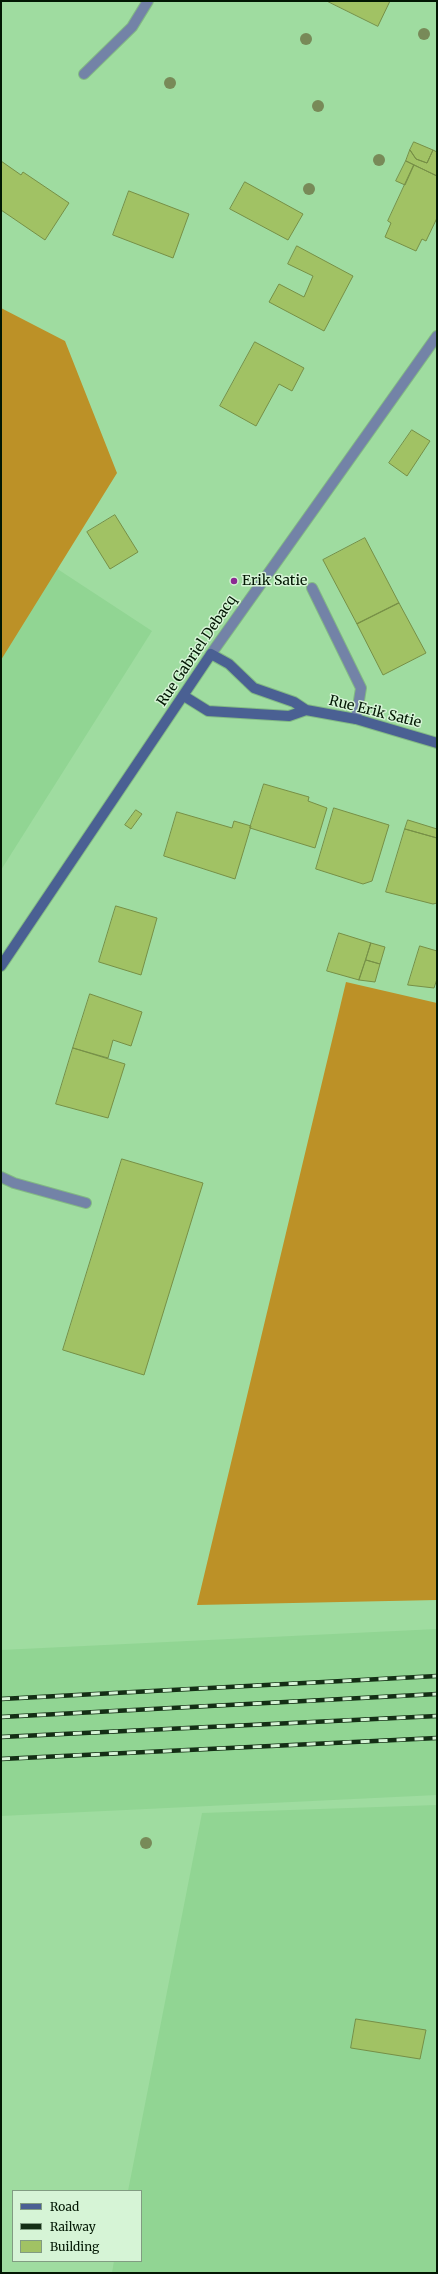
<!DOCTYPE html>
<style>
body{margin:0}
#map{position:relative;width:438px;height:2274px;overflow:hidden;background:#9fdca0;font-family:Merriweather,serif}
canvas{display:block}
.frame{position:absolute;inset:0;border:2px solid #021703;pointer-events:none}
.legend{position:absolute;left:12px;top:2190px;width:130px;height:72px;box-sizing:border-box;background:#d6f4d6;border:1px solid #819c82;margin:0;padding:5px 7px;list-style:none;font-size:12px;color:#021703}
.legend li{display:flex;align-items:center;gap:8px;height:20px}
.legend b{width:20px;border:1px solid #819c82}
</style>
<div id="map">
<canvas width="438" height="2274"></canvas>
<div class="frame"></div>
<ul class="legend">
<li><b style="height:5px;background:#4a6093"></b>Road</li>
<li><b style="height:5px;background:#142e15"></b>Railway</li>
<li><b style="height:11px;background:#a1c264"></b>Building</li>
</ul>
</div>
<script>
const context = document.querySelector('canvas').getContext('2d');
context.lineJoin = 'round';
function fillPath(path, color) {
  context.fillStyle = color;
  context.fill(path, 'evenodd');
}
function stroke(path, color, width, dash) {
  context.strokeStyle = color;
  context.lineWidth = width;
  context.lineCap = dash ? 'butt' : 'round';
  context.setLineDash(dash || []);
  context.stroke(path);
}
function label(font, color, halo, rows, align = 'center') {
  context.font = font + ' Merriweather,serif';
  context.lineWidth = 3;
  context.setLineDash([]);
  context.textBaseline = 'middle';
  context.strokeStyle = halo;
  context.fillStyle = color;
  for (const [text, x, y, turn = 0] of rows) {
    context.save();
    context.translate(x, y);
    context.rotate((+turn || 0) * Math.PI / 180);
    context.textAlign = isNaN(turn) ? turn : align;
    if (halo) context.strokeText(text, 0, 0);
    context.fillText(text, 0, 0);
    context.restore();
  }
}
fillPath(new Path2D(`
 M1,532L152,631L1,870Z
 M437,1629V1795L1,1816V1650Z
 M437,1805V2273H112L114,2261H141V2191H128L202,1813Z`), '#91d593');
fillPath(new Path2D(`
 M1,308L65,341L117,473L1,660Z
 M346,982L437,1003V1600L197,1605Z`), '#bc9127');
const building = new Path2D(`
 M327,1H390L378,26Z
 M414,142L433,150L427,163L416,159L410,150Z
 M410,150L416,159L427,163L433,150L437,152V176L406,161Z
 M1,161L21,175L23,172L69,203L45,240L1,210Z
 M406,161L414,165L405,185L396,181Z
 M414,165L437,176V218L426,241L422,239L416,251L385,237L391,223L388,221Z
 M245,182L303,214L288,240L230,209Z
 M129,191L189,214L173,258L113,235Z
 M297,246L353,276L324,331L269,302L279,284L304,297L313,276L288,264Z
 M255,342L304,368L292,391L279,384L256,426L220,406Z
 M412,430L430,441L407,476L389,463Z
 M115,515L138,552L110,569L87,532Z
 M365,538L399,603L357,624L323,560Z
 M399,603L426,653L383,675L357,624Z
 M264,784L309,797L308,801L327,808L315,848L250,828Z
 M334,808L389,825L372,881L363,884L316,869Z
 M136,810L142,814L131,829L125,825Z
 M177,812L232,828L234,821L251,826L235,879L164,856Z
 M408,820L437,829V838L405,829Z
 M405,829L437,838V903L433,904L386,892Z
 M116,906L157,918L141,975L99,962Z
 M339,933L371,943L359,980L327,971Z
 M371,943L385,947L380,964L366,960Z
 M420,946L437,951V979L434,988L408,985Z
 M366,960L380,964L375,982L359,980Z
 M90,994L142,1012L131,1046L113,1040L108,1058L73,1048Z
 M73,1048L125,1064L108,1118L56,1104Z
 M122,1159L203,1183L144,1375L63,1350Z
 M356,2019L426,2030L420,2059L351,2048Z`);
fillPath(building, '#a1c264');
stroke(building, '#768f46', 1);
const lane = new Path2D(`
 M312,588L361,688L356,719
 M1,1177L14,1183L86,1203`);
const street = new Path2D(`
 M84,74L132,27L148,1
 M211,654L437,336`);
const secondary = new Path2D(`
 M184,696L208,711L289,716L306,710
 M1,966L211,654L229,664L254,688L294,702L306,710L356,719L437,743`);
stroke(lane, '#83b984', 12);
stroke(street, '#83b984', 12);
stroke(secondary, '#83b984', 12);
stroke(lane, '#7383a7', 10);
stroke(street, '#7383a7', 10);
stroke(secondary, '#4a6093', 10);
const rail = new Path2D(`
 M1,1699L437,1676
 M1,1717L437,1694
 M1,1737L437,1716
 M1,1759L437,1738`);
stroke(rail, '#142e15', 4.5);
stroke(rail, '#d6f4d6', 3, [9]);
context.fillStyle = '#788a58';
for (const [x, y] of [
 [424,34],
 [306,39],
 [170,83],
 [318,106],
 [379,160],
 [309,189],
 [146,1843]
]) {
  context.beginPath();
  context.arc(x, y, 6, 0, 2 * Math.PI);
  context.fill();
}
for (const [x, y, r, color] of [
 [234,581,4,"#8b2a92"]
]) {
  const dot = new Path2D();
  dot.arc(x, y, r, 0, 2 * Math.PI);
  context.fillStyle = color;
  context.fill(dot);
  stroke(dot, '#d6f4d6', 1.5);
}
label('14px', '#021703', '#d6f4d6', [
 ["Erik Satie",242,581]
], 'left');
label('14px', '#021703', '#d6f4d6', [
 ["Rue Gabriel Debacq",197,651,-56],
 ["Rue Erik Satie",375,712,14]
]);
</script>
